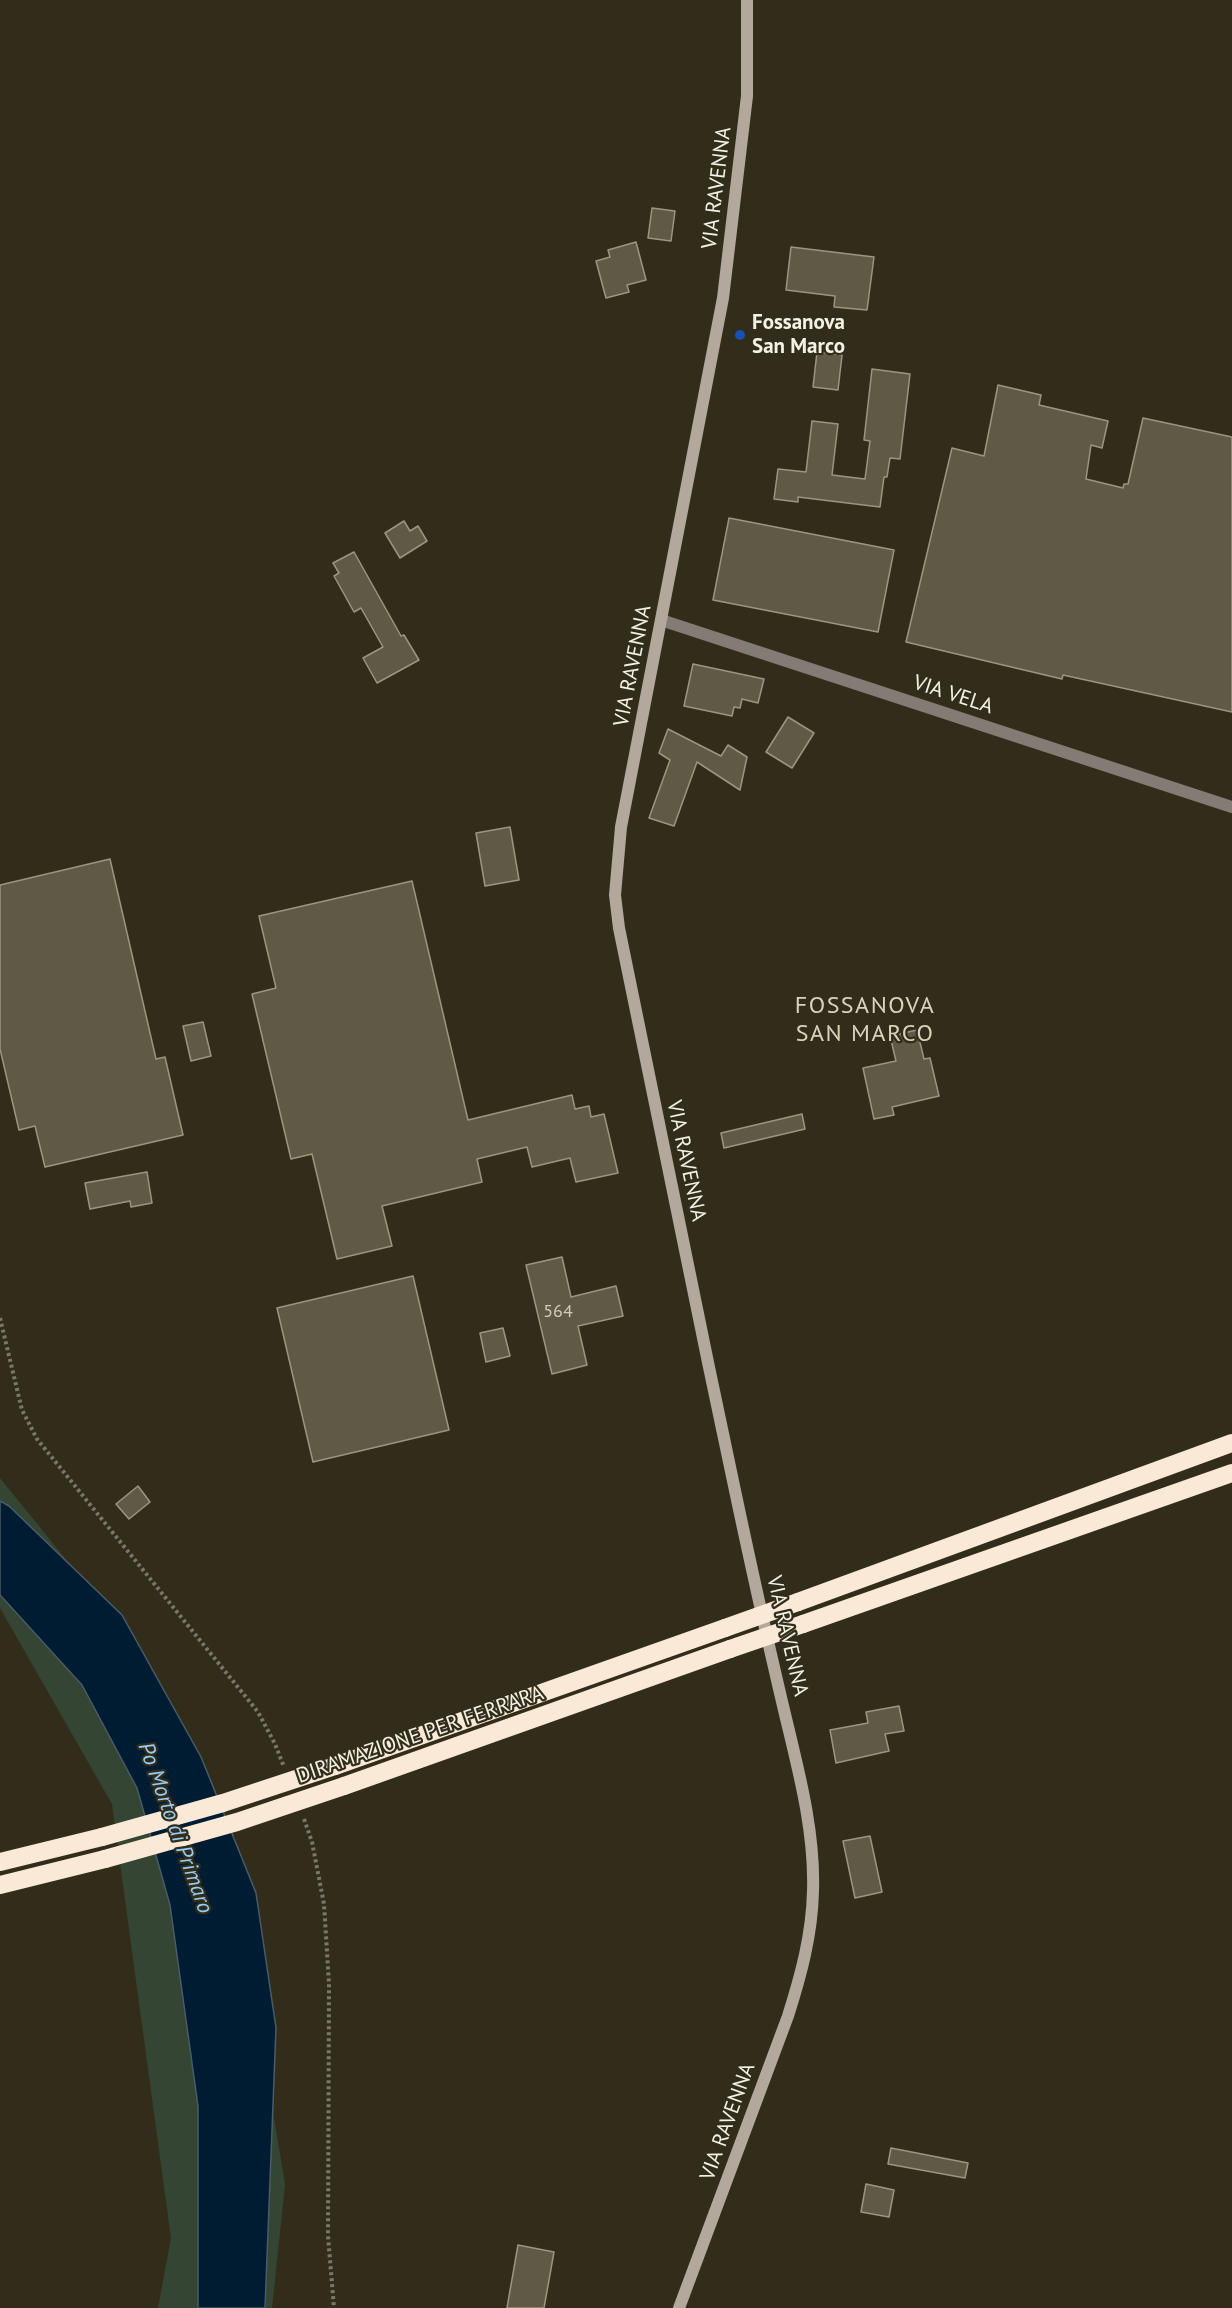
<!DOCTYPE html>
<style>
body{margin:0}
canvas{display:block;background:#322d1b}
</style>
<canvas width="1232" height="2308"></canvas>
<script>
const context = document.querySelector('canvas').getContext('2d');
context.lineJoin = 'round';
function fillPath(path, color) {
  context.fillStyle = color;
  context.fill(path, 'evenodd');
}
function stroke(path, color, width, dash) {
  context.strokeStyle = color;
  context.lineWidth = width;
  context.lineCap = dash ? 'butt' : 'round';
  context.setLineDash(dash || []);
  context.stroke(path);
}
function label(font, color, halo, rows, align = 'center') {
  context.font = font + ' "PT Sans",sans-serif';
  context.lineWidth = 4.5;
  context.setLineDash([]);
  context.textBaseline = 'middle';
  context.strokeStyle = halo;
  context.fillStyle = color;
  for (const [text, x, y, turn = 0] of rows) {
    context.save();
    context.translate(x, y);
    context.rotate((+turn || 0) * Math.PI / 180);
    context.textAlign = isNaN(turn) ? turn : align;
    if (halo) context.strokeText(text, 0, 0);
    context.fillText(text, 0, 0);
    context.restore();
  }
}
fillPath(new Path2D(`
 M0,1478L148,1661L227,1839L285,2184L272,2308H158L171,2238L112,1804L0,1608Z`), '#344534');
const water = new Path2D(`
 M0,1501L9,1506L122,1615L201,1757L256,1893L276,2028L265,2308H198V2106L170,1905L137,1788L82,1685L0,1595Z`);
fillPath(water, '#001c32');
stroke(water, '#495c68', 1.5);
const building = new Path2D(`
 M652,208L675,211L671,241L648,238Z
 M636,242L646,280L627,285L629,292L606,298L596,261L610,257L608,250Z
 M791,247L874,257L867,310L834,307L835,296L786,290Z
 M817,352L842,355L838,390L813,387Z
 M872,369L910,374L900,459L890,458L887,477H884L880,507L798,497V502L774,499L778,469L806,472L812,421L838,424L832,475L865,479L870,441L864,440Z
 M998,385L1041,395L1039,405L1108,421L1102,448L1091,445L1086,479L1123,488L1124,484H1128L1143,418L1232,437V712L1063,675L1062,679L906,642L952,448L984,456Z
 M729,518L894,550L878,632L713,600Z
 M404,521L410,531L418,526L427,541L400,558L385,533Z
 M354,552L401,636L404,635L419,660L377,683L363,658L383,647L361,608L354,612L334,576L339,573L333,563Z
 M693,664L764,679L758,703L742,699L740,708L734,707L732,716L684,706Z
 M788,717L814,733L792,768L766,752Z
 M668,729L721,756L728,745L747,757L740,790L697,762L674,826L649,818L670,760L659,753Z
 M510,827L519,880L485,886L476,833Z
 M110,859L156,1059L165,1057L183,1135L45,1167L35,1126L19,1130L0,1049V885Z
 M412,881L468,1120L572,1095L575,1109L589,1106L591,1117L604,1114L618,1173L576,1182L570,1158L532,1167L527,1147L477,1159L482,1182L382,1206L392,1246L337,1259L312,1154L291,1159L252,994L276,988L259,916Z
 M203,1022L211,1056L191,1061L183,1026Z
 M917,1030L924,1059L930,1058L939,1096L892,1107L894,1115L874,1119L863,1068L896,1061L890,1036Z
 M802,1114L805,1129L724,1148L721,1133Z
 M147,1172L152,1203L131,1207L130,1201L90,1209L85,1183Z
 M562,1257L571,1297L616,1286L623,1316L578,1326L587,1365L552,1374L526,1265Z
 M413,1276L449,1430L313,1462L277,1308Z
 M503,1328L510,1356L486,1362L480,1333Z
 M138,1486L150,1502L129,1519L116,1504Z
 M899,1706L904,1731L885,1734L889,1751L836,1763L830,1730L868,1723L866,1712Z
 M870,1836L882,1892L855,1898L843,1841Z
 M891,2148L968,2163L965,2178L888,2164Z
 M866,2184L894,2190L889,2217L861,2212Z
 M518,2245L554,2252L544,2308H507Z`);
fillPath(building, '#5f5945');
stroke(building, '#9c9680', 1.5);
stroke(new Path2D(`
 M0,1318L22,1410L37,1439L258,1712L275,1744L284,1767
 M304,1819L312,1842L324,1904L329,1984L328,2236L334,2308`), '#7b7768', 4, [3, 3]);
stroke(new Path2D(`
 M661,620L1232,807`), '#827c74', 12);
stroke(new Path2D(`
 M679,2308L788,2016C801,1975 812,1935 813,1891C815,1830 798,1769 784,1710C766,1634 749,1557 733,1481C694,1297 656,1113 619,928L615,895L621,827L723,298L747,96V0`), '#b2a89c', 12);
stroke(new Path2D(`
 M798,1602L1232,1443
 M803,1624L1232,1473
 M335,1766L725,1628
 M344,1786L730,1649
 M0,1862L102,1837
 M0,1885L105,1859`), '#fae9d6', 18);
stroke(new Path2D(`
 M725,1628L798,1602
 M730,1649L803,1624
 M102,1837L223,1803L335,1766
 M105,1859L237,1822L344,1786`), '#fae9d6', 18);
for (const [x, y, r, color] of [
 [740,335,6,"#1a4fb4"]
]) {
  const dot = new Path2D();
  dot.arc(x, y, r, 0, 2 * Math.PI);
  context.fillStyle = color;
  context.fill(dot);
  stroke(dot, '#322d1b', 2);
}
label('18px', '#cfcbbd', null, [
 ["564",558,1312]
]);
label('21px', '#f4f1e5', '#322d1b', [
 ["VIA RAVENNA",717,188,-83],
 ["VIA RAVENNA",633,666,-79],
 ["VIA VELA",953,695,18],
 ["VIA RAVENNA",686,1161,78],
 ["VIA RAVENNA",787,1636,77],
 ["DIRAMAZIONE PER FERRARA",420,1735,-19],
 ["VIA RAVENNA",728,2122,-70]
]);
label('bold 21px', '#f4f1e5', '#322d1b', [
 ["Fossanova",752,323],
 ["San Marco",752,347]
], 'left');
label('italic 22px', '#96cdfa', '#322d1b', [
 ["Po Morto di Primaro",175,1828,70]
]);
context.letterSpacing = '1.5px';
label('24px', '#d9d3bc', '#322d1b', [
 ["FOSSANOVA",865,1006],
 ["SAN MARCO",865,1034]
]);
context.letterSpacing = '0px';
</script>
